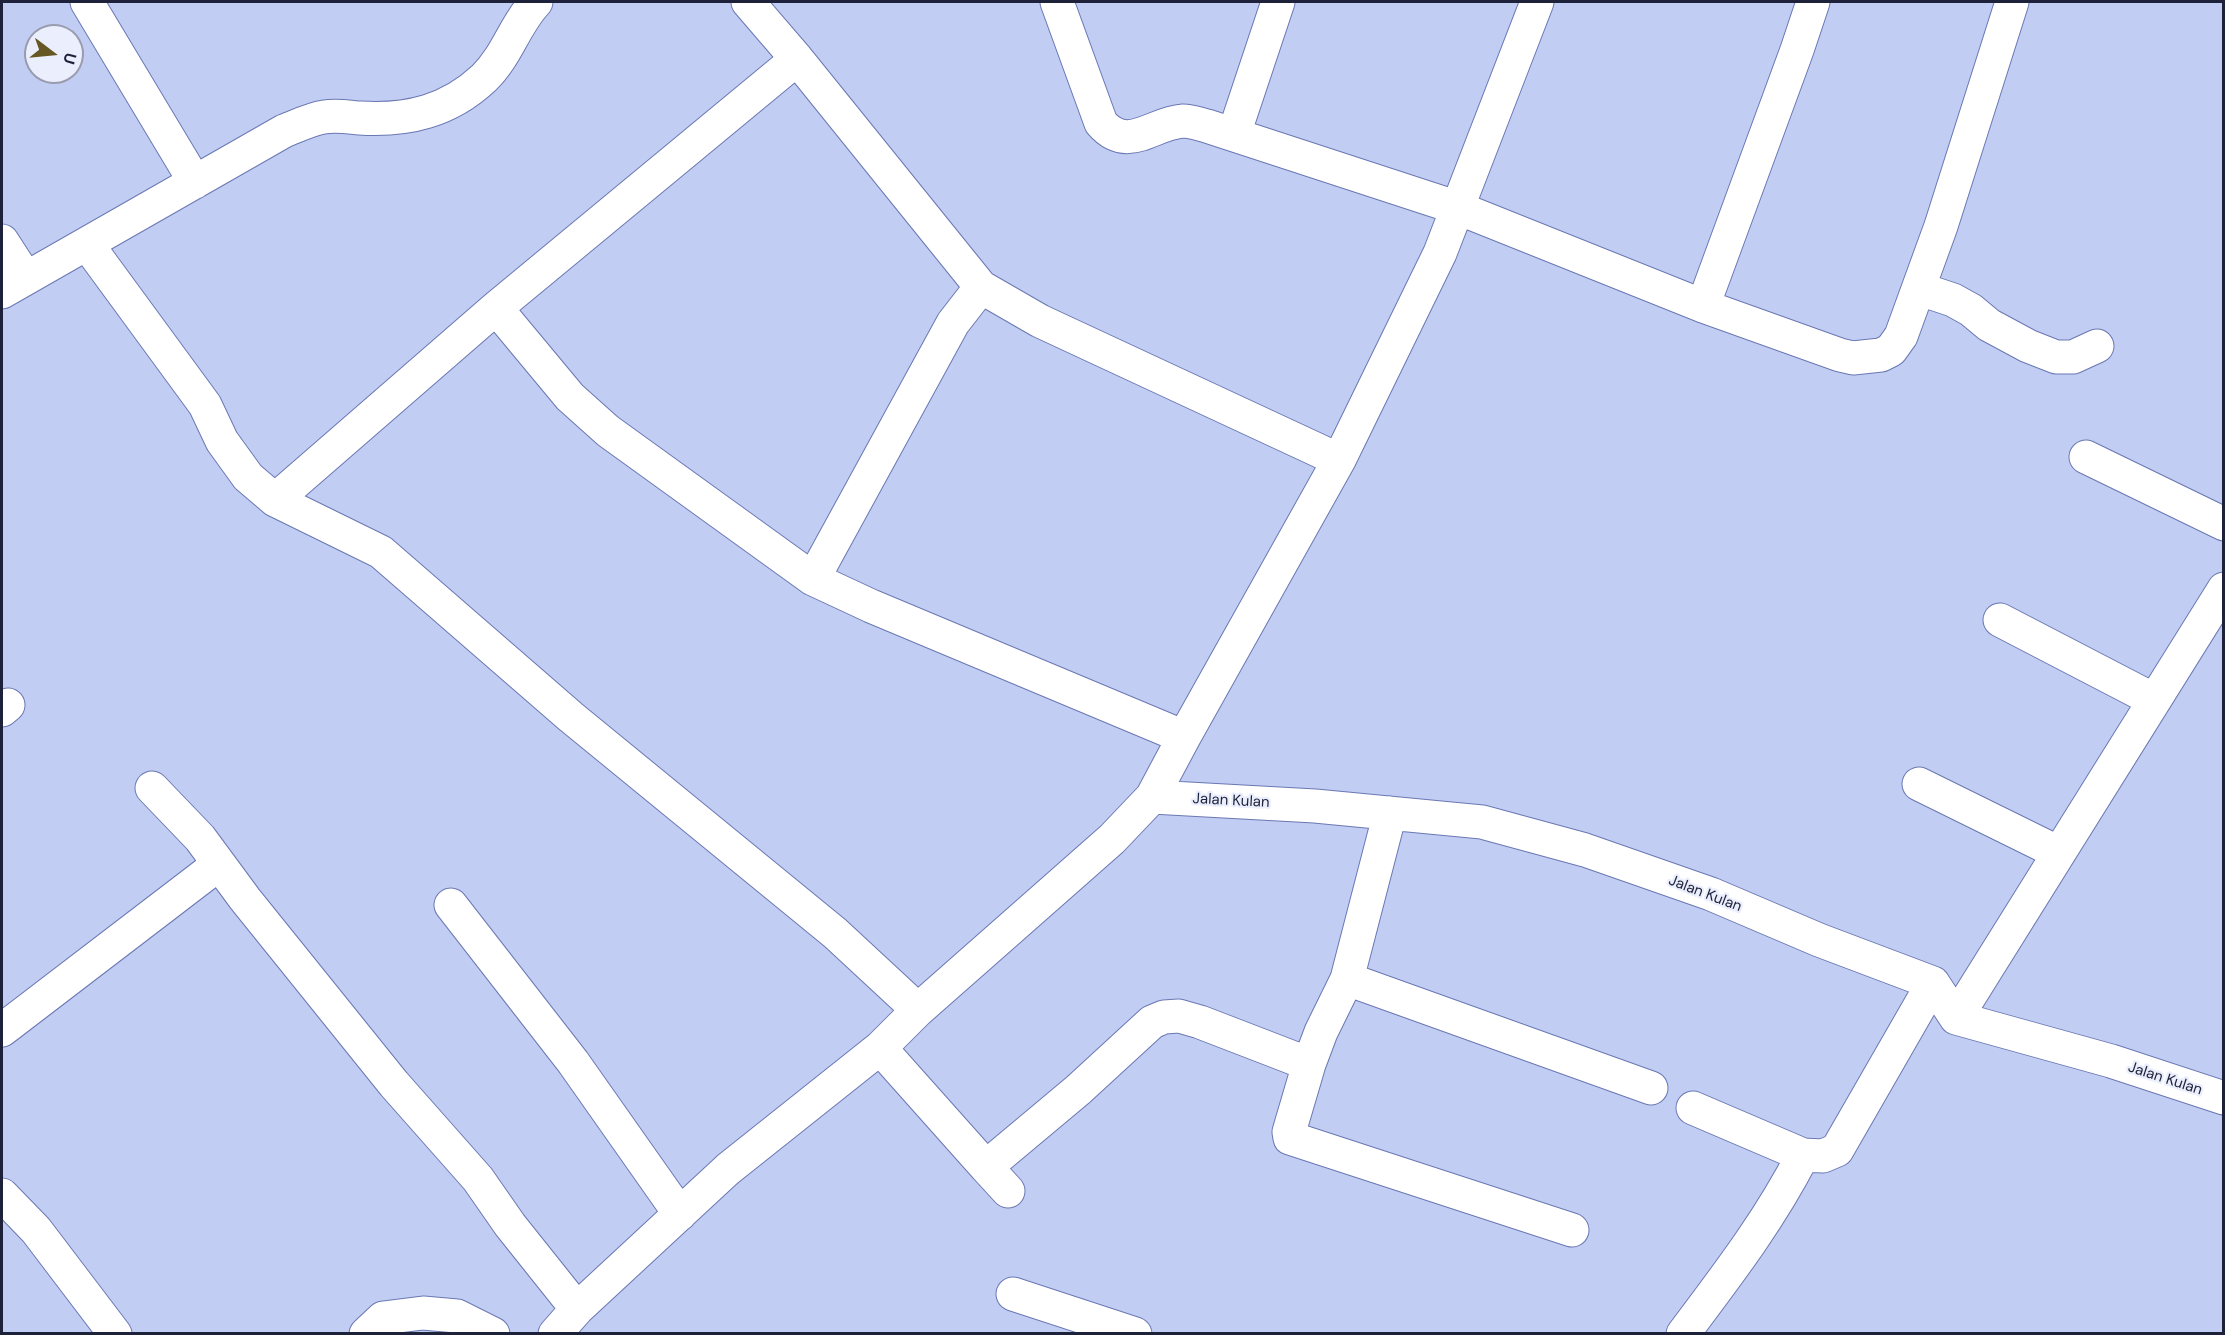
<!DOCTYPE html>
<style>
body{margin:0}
#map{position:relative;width:2225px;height:1335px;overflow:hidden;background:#c2cdf3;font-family:"DM Sans",sans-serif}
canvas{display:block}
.frame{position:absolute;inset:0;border:3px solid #1d223a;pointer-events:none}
.north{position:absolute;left:24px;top:24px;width:60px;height:60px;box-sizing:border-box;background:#ebeefc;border:2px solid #999cae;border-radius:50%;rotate:106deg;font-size:16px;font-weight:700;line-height:24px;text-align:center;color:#1d223a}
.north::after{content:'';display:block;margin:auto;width:21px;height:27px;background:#665724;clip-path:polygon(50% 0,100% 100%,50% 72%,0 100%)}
</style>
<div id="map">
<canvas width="2225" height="1335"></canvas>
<div class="frame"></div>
<div class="north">U</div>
</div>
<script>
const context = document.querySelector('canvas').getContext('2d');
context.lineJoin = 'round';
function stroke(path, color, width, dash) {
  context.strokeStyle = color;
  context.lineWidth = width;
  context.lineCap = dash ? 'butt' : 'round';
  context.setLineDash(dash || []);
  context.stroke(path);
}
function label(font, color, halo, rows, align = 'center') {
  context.font = font + ' "DM Sans",sans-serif';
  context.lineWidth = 4.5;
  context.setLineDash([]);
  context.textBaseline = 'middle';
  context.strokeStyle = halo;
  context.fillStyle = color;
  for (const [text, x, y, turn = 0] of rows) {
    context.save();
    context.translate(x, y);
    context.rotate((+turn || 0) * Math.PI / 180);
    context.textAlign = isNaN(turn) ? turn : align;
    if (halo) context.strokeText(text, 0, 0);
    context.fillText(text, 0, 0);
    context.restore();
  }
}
const street = new Path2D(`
 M87,2L195,182
 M748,2L797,59L981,287
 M1057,2L1101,123C1128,154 1152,123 1183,121C1191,121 1199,124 1207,126L1458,208L1703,306L1840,355L1853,358L1881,355L1891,350L1901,336L1941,226L2012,2
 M1234,134L1278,2
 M2,241L26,278
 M87,244L205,405L222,441L248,477L275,500L381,552L571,717L835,933L918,1010
 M1920,289L1953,300L1971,310L1989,325L2028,346L2056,357H2073L2097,346
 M2,292L284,131C297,126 311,119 324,117C337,115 348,117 360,118C408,121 449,111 484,78C507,56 515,24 536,2
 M1703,306L1797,50L1813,2
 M496,308L570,397L608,431L813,579L871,606L1184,737
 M2086,457L2224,524
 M275,500L496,308L797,59
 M813,579L953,323L981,287L1040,321L1339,460
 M2000,620L2154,700
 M2,710L8,705
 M1919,784L2059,853
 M152,788L200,838L245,899L394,1084L478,1179L510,1225L577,1309
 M1152,797L1315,806L1482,822L1585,850L1711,894L1819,940L1933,983L1956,1018L2111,1061L2224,1098
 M451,905L573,1062L680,1214
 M1347,979L1651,1088
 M1956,1018L2224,589
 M2,1030L219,864
 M880,1048L986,1167L1078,1090L1152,1022L1164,1017L1179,1016L1200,1022L1309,1064L1321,1032L1347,979L1390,813
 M1309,1064L1289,1132L1290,1138L1572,1230
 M1693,1108L1803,1155L1823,1156L1837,1150L1933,983
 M986,1167L1008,1191
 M2,1195L36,1230L115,1334
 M1013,1294L1135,1334
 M366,1334L383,1318L423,1313L457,1316L493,1334
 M555,1334L577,1309L728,1169L880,1048L918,1010L1112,839L1152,797L1184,737L1339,460L1440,253L1537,2
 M1683,1334C1728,1274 1769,1221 1803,1155`);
stroke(street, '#6a78b3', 35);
stroke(street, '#fff', 33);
label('15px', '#1d223a', '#ebeefc', [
 ["Jalan Kulan",1231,801,3],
 ["Jalan Kulan",1705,894,21],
 ["Jalan Kulan",2165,1079,18]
]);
</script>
